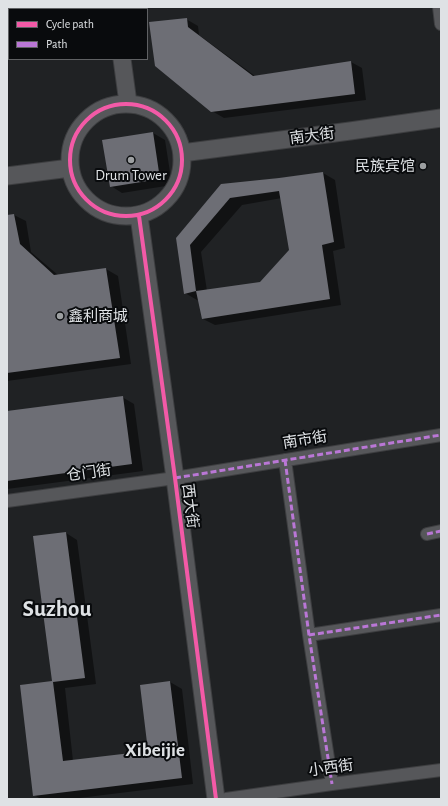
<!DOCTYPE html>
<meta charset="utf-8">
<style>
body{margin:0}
#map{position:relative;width:448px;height:806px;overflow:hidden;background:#202224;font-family:"Alegreya Sans",sans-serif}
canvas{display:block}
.frame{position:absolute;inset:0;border:8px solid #dfe2e5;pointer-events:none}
.legend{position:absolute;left:8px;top:8px;width:140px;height:52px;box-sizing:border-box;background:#090b0d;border:1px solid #5f6163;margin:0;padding:5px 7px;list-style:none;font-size:12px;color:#dfe2e5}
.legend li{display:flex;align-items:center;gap:8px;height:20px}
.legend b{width:20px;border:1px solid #5f6163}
</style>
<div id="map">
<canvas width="448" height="806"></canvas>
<div class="frame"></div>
<ul class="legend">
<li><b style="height:5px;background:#f35aa7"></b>Cycle path</li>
<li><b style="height:5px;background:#ba77d6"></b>Path</li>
</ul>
</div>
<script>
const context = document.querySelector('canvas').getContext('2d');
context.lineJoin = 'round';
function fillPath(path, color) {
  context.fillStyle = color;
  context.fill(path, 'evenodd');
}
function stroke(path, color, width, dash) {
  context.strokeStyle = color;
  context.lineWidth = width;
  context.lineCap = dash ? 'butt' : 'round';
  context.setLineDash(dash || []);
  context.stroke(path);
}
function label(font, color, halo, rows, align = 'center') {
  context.font = font + ' "Alegreya Sans","Noto Sans SC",sans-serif';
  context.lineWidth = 4;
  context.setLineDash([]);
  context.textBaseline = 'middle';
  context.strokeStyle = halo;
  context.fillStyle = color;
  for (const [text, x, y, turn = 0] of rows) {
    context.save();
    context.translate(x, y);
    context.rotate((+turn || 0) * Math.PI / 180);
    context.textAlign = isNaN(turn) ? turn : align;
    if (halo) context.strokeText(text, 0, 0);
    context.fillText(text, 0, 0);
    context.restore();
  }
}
fillPath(new Path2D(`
 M186,19L198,26L199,35L255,76L351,62L362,68L366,100L224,118L212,111L156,65Z
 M153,133L165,140L172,185L122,193L111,186Z
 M323,173L335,180L345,248L333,251L341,305L215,325L203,319L199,300H197L185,293L177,238L222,185ZM282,198L290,251L260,283L207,291L201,252L242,205Z
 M14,215L26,221L31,252L58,275L106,269L118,276L131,364L7,381V216Z
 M122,397L134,404L143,471L7,489V412Z
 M66,533L77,540L96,684L65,688L73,761L149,752L170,682L182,689L193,784L71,799H41L34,795L21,685L53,682Z`), '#0007');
fillPath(new Path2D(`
 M187,18L188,27L253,76L351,61L355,94L211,112L155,66L149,22Z
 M153,132L160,179L110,187L102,140Z
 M323,172L334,242L322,245L330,299L202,319L196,291L260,282L289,250L279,191L230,198L190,245L196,291L184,294L176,238L221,184L279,178Z
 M14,214L20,244L54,275L106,268L120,358L7,373V215Z
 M123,396L132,464L7,481V411Z
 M66,532L85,678L53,682L63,761L148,751L140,685L170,681L182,778L33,796L20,685L52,681L33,536Z`), '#6d6e75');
const street = new Path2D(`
 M439,7L441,24
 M285,460L309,635L332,784
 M7,501L175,478L441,435
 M427,534L441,531
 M309,635L441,615
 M226,799L332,784L441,770`);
const secondary = new Path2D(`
 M114,7L115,9
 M122,59L128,103
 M70 160a56 56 0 1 1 112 0a56 56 0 1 1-112 0Z
 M182,153L350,131L441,118
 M7,176L70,168
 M139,216L175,478L216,799`);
stroke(street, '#3d3e40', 14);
stroke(secondary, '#3d3e40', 19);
stroke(street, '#56575a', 12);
stroke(secondary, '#56575a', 17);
stroke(new Path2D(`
 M285,460L309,635L332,784
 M175,478L441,435
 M427,534L441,531
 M309,635L441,615`), '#ba77d6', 3, [6, 3]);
stroke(new Path2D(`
 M70 160a56 56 0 1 1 112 0a56 56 0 1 1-112 0Z
 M139,216L175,478L216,799`), '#f35aa7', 4);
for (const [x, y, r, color] of [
 [131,160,4,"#9c9fa1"],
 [423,166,4,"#9c9fa1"],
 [60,316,4,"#9c9fa1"]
]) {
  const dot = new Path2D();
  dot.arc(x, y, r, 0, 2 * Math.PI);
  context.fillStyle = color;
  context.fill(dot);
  stroke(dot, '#090b0d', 1.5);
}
label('15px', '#dfe2e5', '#090b0d', [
 ["南大街",312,136,-7],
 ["南市街",305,440,-9],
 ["仓门街",89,473,-8],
 ["西大街",190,506,83],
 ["小西街",331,768,-8]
]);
label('15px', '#dfe2e5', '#090b0d', [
 ["民族宾馆",415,166],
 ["Drum Tower",131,175,"center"],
 ["鑫利商城",68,316,"left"]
], 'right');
label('bold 19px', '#dfe2e5', '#090b0d', [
 ["Xibeijie",155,750]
]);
label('bold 23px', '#dfe2e5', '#090b0d', [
 ["Suzhou",57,609]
]);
</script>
